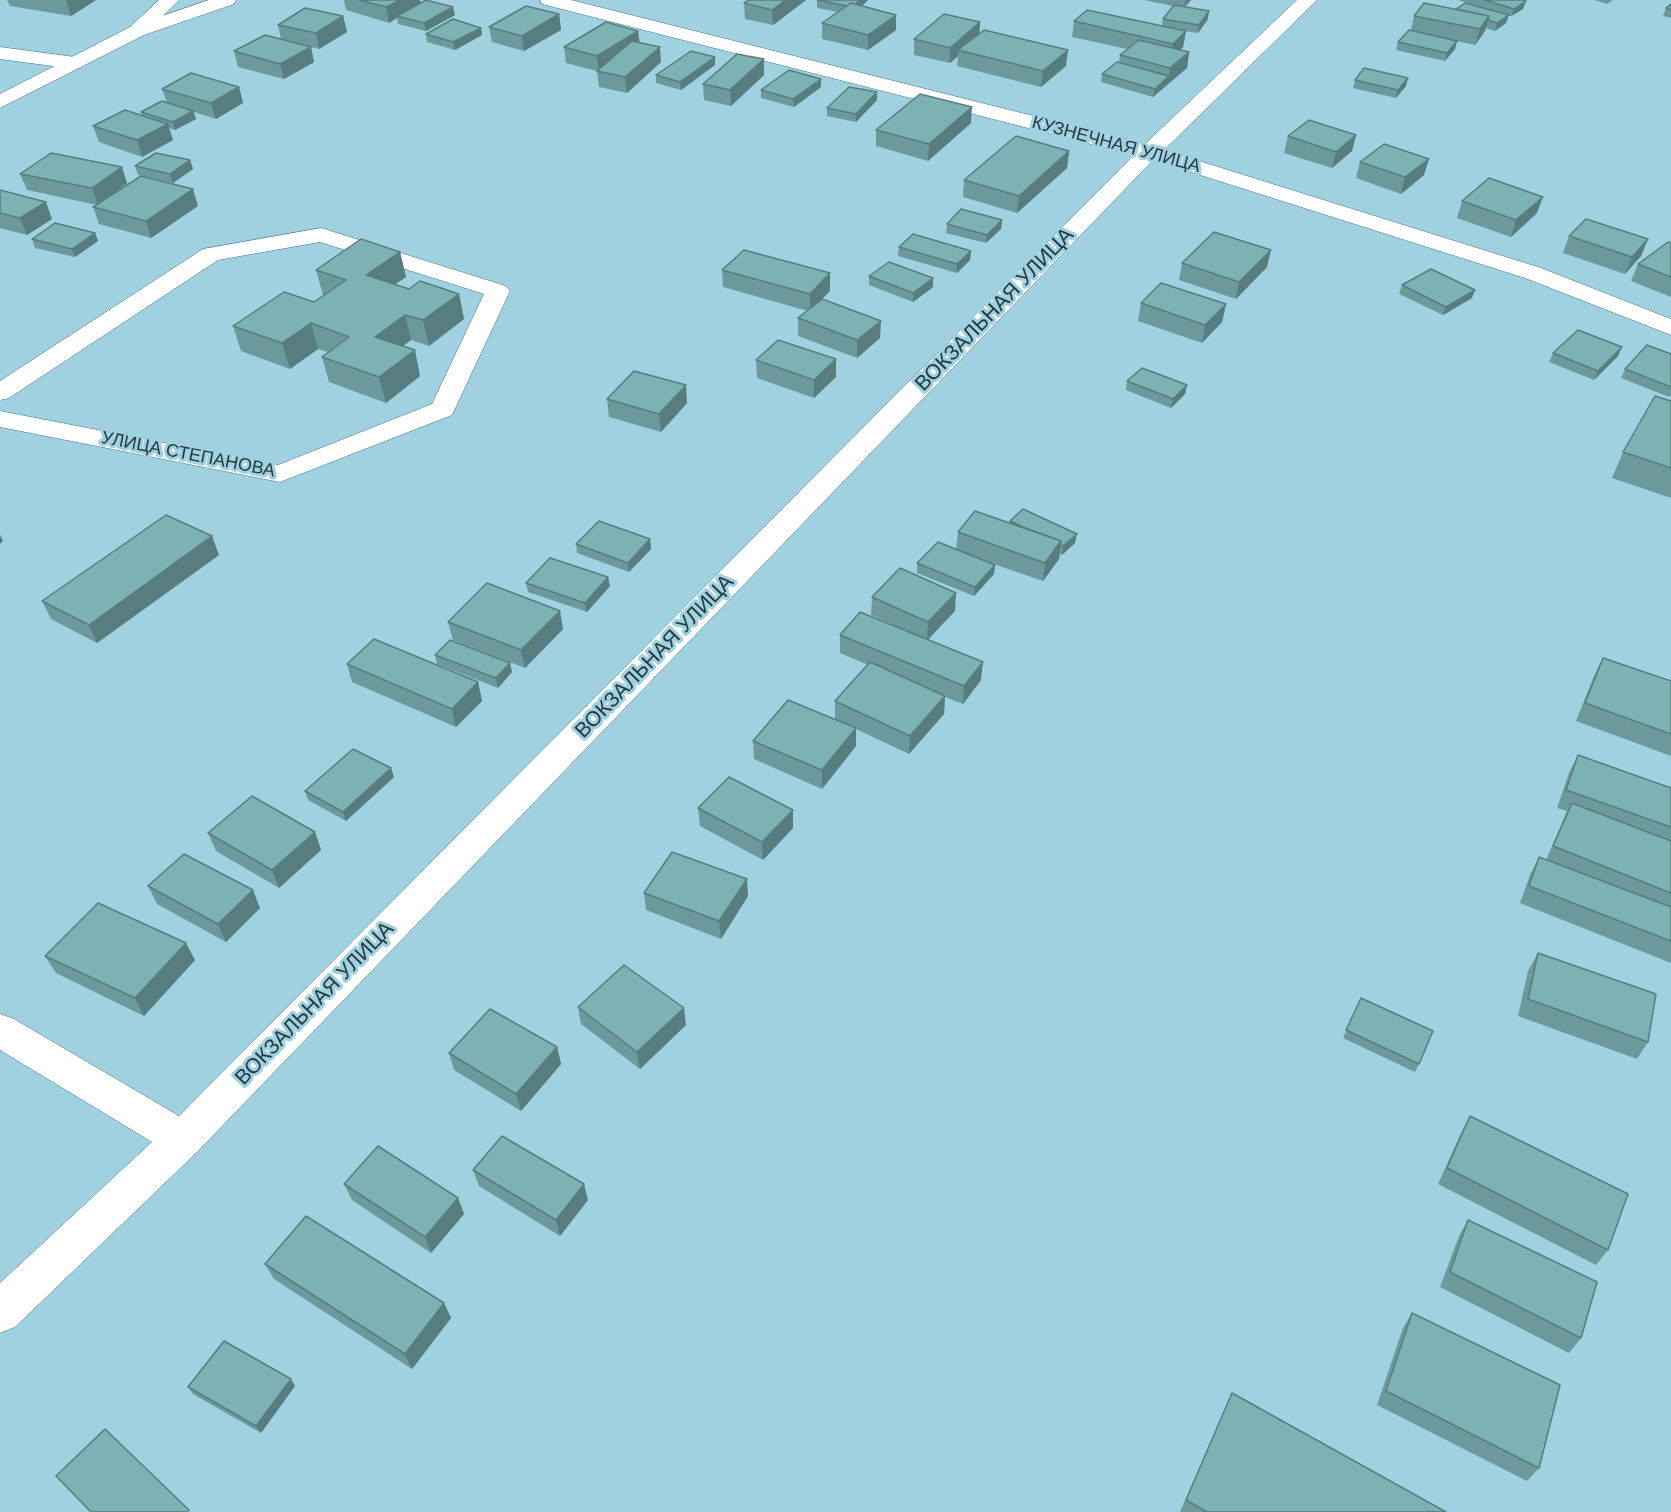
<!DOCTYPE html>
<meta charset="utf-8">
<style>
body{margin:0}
canvas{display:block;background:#a0d1e1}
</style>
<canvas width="1671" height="1512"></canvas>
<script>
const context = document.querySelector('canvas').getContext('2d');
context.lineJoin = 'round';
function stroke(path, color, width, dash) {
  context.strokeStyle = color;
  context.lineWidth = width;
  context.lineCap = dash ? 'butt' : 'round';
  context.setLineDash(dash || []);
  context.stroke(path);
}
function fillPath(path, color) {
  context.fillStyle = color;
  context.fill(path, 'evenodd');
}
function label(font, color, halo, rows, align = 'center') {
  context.font = font + ' "DM Sans",sans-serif';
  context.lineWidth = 6;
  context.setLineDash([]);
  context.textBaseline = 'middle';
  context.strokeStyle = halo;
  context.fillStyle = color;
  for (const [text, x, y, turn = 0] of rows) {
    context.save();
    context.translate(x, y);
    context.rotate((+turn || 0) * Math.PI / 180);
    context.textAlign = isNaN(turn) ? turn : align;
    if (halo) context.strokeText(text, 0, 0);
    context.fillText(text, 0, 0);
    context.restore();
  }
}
const street = new Path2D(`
 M209,0H236L234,4L144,35H130L127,31L130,27Z
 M540,0H571L1145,144L1297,0H1317L1164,150L1541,268L1671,319V335L1525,278L1153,160L197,1152L15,1327L0,1333V1283L152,1142L0,1050V1014L14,1019L179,1116L1134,155L542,4Z
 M0,47L75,57L82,59L85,63L82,67L75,69L0,59Z
 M321,228L506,286L510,291L452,415L280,482L0,427V411L278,465L432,404L484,294L320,242L218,260L9,398L0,400V381L203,249Z`);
const secondary = new Path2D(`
 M159,0H179L144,35L0,108V94L130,27Z`);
stroke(street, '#42717f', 1);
stroke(secondary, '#42717f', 1);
fillPath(street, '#fff');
fillPath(secondary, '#fff');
fillPath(new Path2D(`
 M7,0H96L71,16L10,6Z
 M344,0H420L421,3L455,15L426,31L398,24L397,18L389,23L346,10Z
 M806,0L773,25L745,19L744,3Z
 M817,0H868L862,6L896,30L868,50L822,39V23L838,12L817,8Z
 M1144,0H1191L1185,7L1208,19L1198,33L1179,30L1186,31L1183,47L1180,50L1189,52L1187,68L1153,97L1101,82L1102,74L1119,63L1120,55L1127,49L1072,37L1074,21L1162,26L1163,19L1173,6Z
 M1458,0H1523L1526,1L1523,9L1511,16H1508L1506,23L1495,31L1485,28V31L1475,45L1456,41H1457L1455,49L1445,61L1396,50L1398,42L1411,30L1414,16L1456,9L1474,5Z
 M1595,0H1613L1607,4Z
 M1671,4V18L1663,16L1666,8Z
 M559,14L561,30L524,51L492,42L489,27Z
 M343,16L347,32L319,49L311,47L314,62L284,79L238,67L234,51L281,39L278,25Z
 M980,22L979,34L1066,66L1041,87L957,66L958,56L950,63L914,55V39Z
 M481,28L482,35L455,50L427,42L426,34Z
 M639,43L661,62L627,93L599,87L597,71L566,63L564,47Z
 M764,59V75L731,106L704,100L703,84Z
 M715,65L681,90L656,83V75Z
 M1355,80L1406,86L1396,98L1353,88Z
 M239,87L243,103L216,119L194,112L196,119L175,130L169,128L173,140L142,157L99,142L93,126L142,115L141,112L167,103L162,89Z
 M821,87L794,107L761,98V90Z
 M877,100L856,122L827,116V108Z
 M971,123L928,161L876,146V130Z
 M1356,135L1352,151L1332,168L1284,153L1288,136Z
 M1069,151L1067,168L1017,213L963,197L964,180Z
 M190,160L193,169L173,183L138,175L135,166Z
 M1360,162L1424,175L1401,194L1356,178Z
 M20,174L127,183L109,197L198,206L151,238L99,224L93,207L97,205L27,190Z
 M0,190L52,219L27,235L0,228Z
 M1462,201L1537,213L1511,237L1457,218Z
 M1002,220L1001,229L986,243L946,233L947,224Z
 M95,233L98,241L75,257L35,248L32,239Z
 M1569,236L1648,239L1641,256L1625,274L1563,253Z
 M1671,243V297L1631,281L1638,264Z
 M899,247L971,251L970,260L957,273L898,256Z
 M400,252L406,277L395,284L409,289L459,294L464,319L429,346L411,340L403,346L420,376L386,403L329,382L322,357L328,352L318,349L290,369L241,351L233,326L314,302L324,295H323L316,270Z
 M1182,263L1267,267L1236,299L1179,280Z
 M722,270L830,291L819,301L880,338L857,358L798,336V318L808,311L723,287Z
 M869,276L933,278V287L913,302L869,285Z
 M1402,285L1472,298L1443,315L1399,294Z
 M1141,303L1226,304L1222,322L1202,343L1138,321Z
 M1622,347L1618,356L1594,380L1549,362L1553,353Z
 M1671,354V395L1669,397L1621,378L1625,369Z
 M756,360L836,377L814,398L757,378Z
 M1127,381L1187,385L1185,394L1171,408L1126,390Z
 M607,399L687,403L661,432L609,417Z
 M1671,401V498L1612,478L1623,452Z
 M1010,521L1075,543L1062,555L1060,554L1059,559L1043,581L979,559L994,574L974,596L917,573V563L956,549L958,532L1010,523Z
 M650,539L651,549L629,572L577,553L576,544Z
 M219,555L97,643L51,619L42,601Z
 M526,583L610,586L587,612L528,592Z
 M872,597L955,611L928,640L981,680L963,704L945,697L944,714L909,754L856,729V746L822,789L754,759L753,741L835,719V701L868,665L840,653V635H916L871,615Z
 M448,622L563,629L525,668L453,640Z
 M435,655L510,663L512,672L498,688L437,664Z
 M1603,658L1671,681V756L1576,721L1594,676Z
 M347,664L478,682L482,701L456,727L352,682Z
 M1578,755L1671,788V963L1520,903L1530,875L1539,857L1546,860L1567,811L1557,808L1569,773Z
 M394,777L346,821L308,800L305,791Z
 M698,808L793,828L763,860L700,826Z
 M315,832L321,850L279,888L216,851L208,833Z
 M148,886L260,908L226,942L157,904Z
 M644,893L748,896L721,939L646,910Z
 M1538,953L1648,1042L1637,1059L1518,1016L1528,971Z
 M45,956L195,960L144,1016L56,973Z
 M1361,998L1419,1064L1415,1072L1343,1038Z
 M578,1007L686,1025L640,1069L581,1024Z
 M557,1047L561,1064L521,1111L454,1070L449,1053Z
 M1470,1116L1608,1250L1596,1265L1438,1184L1461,1133Z
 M473,1170L588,1200L560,1236L479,1186Z
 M344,1184L458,1198L464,1214L431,1253L352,1200Z
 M1468,1220L1581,1338L1569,1353L1440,1287L1459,1236Z
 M265,1264L444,1303L451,1318L412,1369L274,1279Z
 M1412,1313L1539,1468L1527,1481L1377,1405L1403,1328Z
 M295,1386L261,1433L193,1394L188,1387Z
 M1232,1393L1446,1512H1180Z`), '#6c999b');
fillPath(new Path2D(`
 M66,0H96L71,16Z
 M400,0H420L421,6L397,16V18L389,23L386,7Z
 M786,0H806L773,25L772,10Z
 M860,0H868L853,14V6Z
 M1185,0H1191L1184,8L1185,1Z
 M1526,1L1523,9L1511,16L1514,9Z
 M453,7L455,15L426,31L424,23Z
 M1209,11L1208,19L1198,33L1199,25Z
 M559,14L561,30L524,51L522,36Z
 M896,15V30L868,50V35Z
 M1509,15L1506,23L1495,31L1497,23Z
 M343,16L347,32L319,49L316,33Z
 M1489,16L1485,31L1475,45L1480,29Z
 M980,22L979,38L958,50V56L950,63V48Z
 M481,28L482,35L455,50L453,42Z
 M638,31L640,46L599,72L597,56Z
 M1186,31L1183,47L1171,59L1173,44Z
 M1457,41L1455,49L1445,61L1447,53Z
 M311,47L314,62L284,79L280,64Z
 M660,47L661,62L627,93L625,77Z
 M1068,50L1066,66L1041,87L1043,71Z
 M1189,52L1187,68L1168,84L1170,68Z
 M715,57V65L681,90L680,82Z
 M764,59V75L731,106L730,90Z
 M1169,76L1168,84L1153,97L1155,89Z
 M1408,78L1406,86L1396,98L1398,90Z
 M821,79V87L794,107L793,99Z
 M239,87L243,103L216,119L211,103Z
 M877,92V100L856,122V114Z
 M972,107L971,123L928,161L929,144Z
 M193,111L196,119L175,130L173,122Z
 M168,124L173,140L142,157L137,140Z
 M1356,135L1352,151L1332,168L1336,152Z
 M1069,151L1067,168L1017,213L1019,196Z
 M1429,159L1424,175L1401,194L1405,177Z
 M190,160L193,169L173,183L170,174Z
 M122,167L127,183L98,205L92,188Z
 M193,189L198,206L151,238L146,221Z
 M1543,197L1537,213L1511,237L1516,220Z
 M46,202L52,219L27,235L20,218Z
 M1002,220L1001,229L986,243L987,235Z
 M95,233L98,241L75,257L72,249Z
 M1648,239L1641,256L1625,274L1632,257Z
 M1271,250L1267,267L1236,299L1239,282Z
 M971,251L970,260L957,273V264Z
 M400,252L406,277L372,300L366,275Z
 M830,273V291L810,311V294Z
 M933,278V287L913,302V293Z
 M1475,290L1472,298L1443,315L1446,307Z
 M459,294L464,319L429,346L423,320Z
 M1226,304L1222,322L1202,343L1205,325Z
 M405,315L411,340L381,362L375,337Z
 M881,321L880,338L857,358V340Z
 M311,323L318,349L290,369L282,343Z
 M1622,347L1618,356L1594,380L1598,371Z
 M415,350L420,376L386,403L379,377Z
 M836,359V377L814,398V380Z
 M686,385L687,403L661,432L659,414Z
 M1187,385L1185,394L1171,408L1173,399Z
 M1077,534L1075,543L1062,555L1063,546Z
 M0,535L3,541L0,544Z
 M212,536L219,555L97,643L89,625Z
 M650,539L651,549L629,572L628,563Z
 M1061,541L1059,559L1043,581L1045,563Z
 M995,565L994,574L974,596L975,587Z
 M608,577L610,586L587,612L585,603Z
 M956,593L955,611L927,640L928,622Z
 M560,611L563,629L525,668L521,650Z
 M983,662L981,680L963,704L964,686Z
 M510,663L512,672L498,688L496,678Z
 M478,682L482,701L456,727L452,709Z
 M945,696L944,714L909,754L910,736Z
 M856,728V746L822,789V770Z
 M391,768L394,777L346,821L343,812Z
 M793,810V828L763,860L762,842Z
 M315,832L321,850L279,888L272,870Z
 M747,879L748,896L721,939L719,921Z
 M253,890L260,908L226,942L218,924Z
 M186,943L195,960L144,1016L135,998Z
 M684,1008L686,1025L640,1069L637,1052Z
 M557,1047L561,1064L521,1111L516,1094Z
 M584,1184L588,1200L560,1236L556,1220Z
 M458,1198L464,1214L431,1253L425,1237Z
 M444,1303L451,1318L412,1369L405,1354Z
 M291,1379L295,1386L261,1433L256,1426Z`), '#587d7e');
const building = new Path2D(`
 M360,0H400L386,7Z
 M426,0L453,7L424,23L397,16Z
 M749,0H786L772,10L744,3Z
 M817,0H860L855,4L851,3L847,6Z
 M1485,0H1523L1526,1L1514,9Z
 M851,3L896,15L868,35L822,23Z
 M1424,3L1489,16L1480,29L1414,16Z
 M1465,3L1509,15L1497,23L1488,20L1489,16L1456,9Z
 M1671,4V10L1666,8Z
 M1174,5L1209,11L1199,25L1163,19Z
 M526,6L559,14L522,36L489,27Z
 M305,8L343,16L316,33L278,25Z
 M1087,10L1186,31L1173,44L1074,21Z
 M944,14L980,22L950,48L914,39Z
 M453,19L481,28L453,42L426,34Z
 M606,22L638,31L597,56L564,47Z
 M984,30L1068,50L1043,71L958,50Z
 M1409,30L1457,41L1447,53L1398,42Z
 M265,35L311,47L280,64L234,51Z
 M1139,40L1189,52L1170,68L1120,55Z
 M632,41L660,47L625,77L597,71Z
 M691,51L715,57L680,82L656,75Z
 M737,54L764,59L730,90L703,84Z
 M1117,62L1169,76L1155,89L1102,74Z
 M1364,68L1408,78L1398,90L1355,80Z
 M789,70L821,79L793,99L761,90Z
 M191,73L239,87L211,103L162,89Z
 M849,87L877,92L856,114L827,108Z
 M920,94L972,107L929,144L876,130Z
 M162,101L193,111L173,122L141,112Z
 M125,110L168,124L137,140L93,126Z
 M1309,120L1356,135L1336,152L1288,136Z
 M1016,136L1069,151L1019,196L964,180Z
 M1384,144L1429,159L1405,177L1360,162Z
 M51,153L122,167L92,188L20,174Z
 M156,153L190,160L170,174L135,166Z
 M141,176L193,189L146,221L93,207Z
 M1489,178L1543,197L1516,220L1462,201Z
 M0,190L46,202L20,218L0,213Z
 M961,209L1002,220L987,235L947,224Z
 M1586,219L1648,239L1632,257L1569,236Z
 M55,223L95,233L72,249L32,239Z
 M1214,232L1271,250L1239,282L1182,263Z
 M913,234L971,251L957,264L899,247Z
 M361,239L400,252L366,275L409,289L420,281L459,294L423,320L405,315L375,337L415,350L379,377L322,357L349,337L311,323L282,343L233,326L284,292L314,302L346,280L316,270Z
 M1668,242L1671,243V277L1638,264Z
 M744,250L830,273L810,294L722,270Z
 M889,262L933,278L913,293L869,276Z
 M1431,269L1475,290L1446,307L1402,285Z
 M1161,283L1226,304L1205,325L1141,303Z
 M822,299L881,321L857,340L798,318Z
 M1578,330L1622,347L1598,371L1553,353Z
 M778,340L836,359L814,380L756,360Z
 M1647,345L1671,354V387L1625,369Z
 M1142,368L1187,385L1173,399L1127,381Z
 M634,371L686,385L659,414L607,399Z
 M1655,396L1671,401V468L1623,452Z
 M1023,509L1077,534L1063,546L1061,545V541L1023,527L1010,521Z
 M975,511L1061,541L1045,563L958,532Z
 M166,515L212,536L89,625L42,601Z
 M599,521L650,539L628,563L576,544Z
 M938,542L995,565L975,587L917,563Z
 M550,558L608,577L585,603L526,583Z
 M900,568L956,593L928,622L872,597Z
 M487,583L560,611L521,650L448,622Z
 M860,612L983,662L964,686L840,635Z
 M374,639L478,682L452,709L347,664Z
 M450,640L510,663L496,678L435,655Z
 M1603,658L1671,681V734L1585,703Z
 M870,662L945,696L910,736L835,701Z
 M788,700L856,728L822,770L753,741Z
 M353,749L391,768L343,812L305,791Z
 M1578,755L1671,788V827L1566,790Z
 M729,777L793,810L762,842L698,808Z
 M252,796L315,832L272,870L208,833Z
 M1572,803L1671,841V893L1553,846Z
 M672,852L747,879L719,921L644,893Z
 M184,854L253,890L218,924L148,886Z
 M1539,857L1671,907V941L1529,886Z
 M98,903L186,943L135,998L45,956Z
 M1538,953L1656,994L1648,1042L1528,999Z
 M624,965L684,1008L637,1052L578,1007Z
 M1361,998L1433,1031L1419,1064L1346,1030Z
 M490,1009L557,1047L516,1094L449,1053Z
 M1470,1116L1628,1194L1608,1250L1447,1168Z
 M502,1136L584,1184L556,1220L473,1170Z
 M378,1146L458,1198L425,1237L344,1184Z
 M306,1216L444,1303L405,1354L265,1264Z
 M1468,1220L1597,1282L1581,1338L1450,1272Z
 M1412,1313L1560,1385L1539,1468L1386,1391Z
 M224,1341L291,1379L256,1426L188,1387Z
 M1232,1393L1446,1512H1207L1186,1500Z
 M105,1429L189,1510L187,1512H91L56,1476Z`);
fillPath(building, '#7db2b4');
stroke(building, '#587d7e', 1.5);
label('18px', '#263a40', '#a0d1e1', [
 ["КУЗНЕЧНАЯ УЛИЦА",1116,145,15],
 ["УЛИЦА СТЕПАНОВА",188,455,11]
]);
label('21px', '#263a40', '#a0d1e1', [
 ["ВОКЗАЛЬНАЯ УЛИЦА",995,310,-46],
 ["ВОКЗАЛЬНАЯ УЛИЦА",655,657,-46],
 ["ВОКЗАЛЬНАЯ УЛИЦА",315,1004,-46]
]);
</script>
